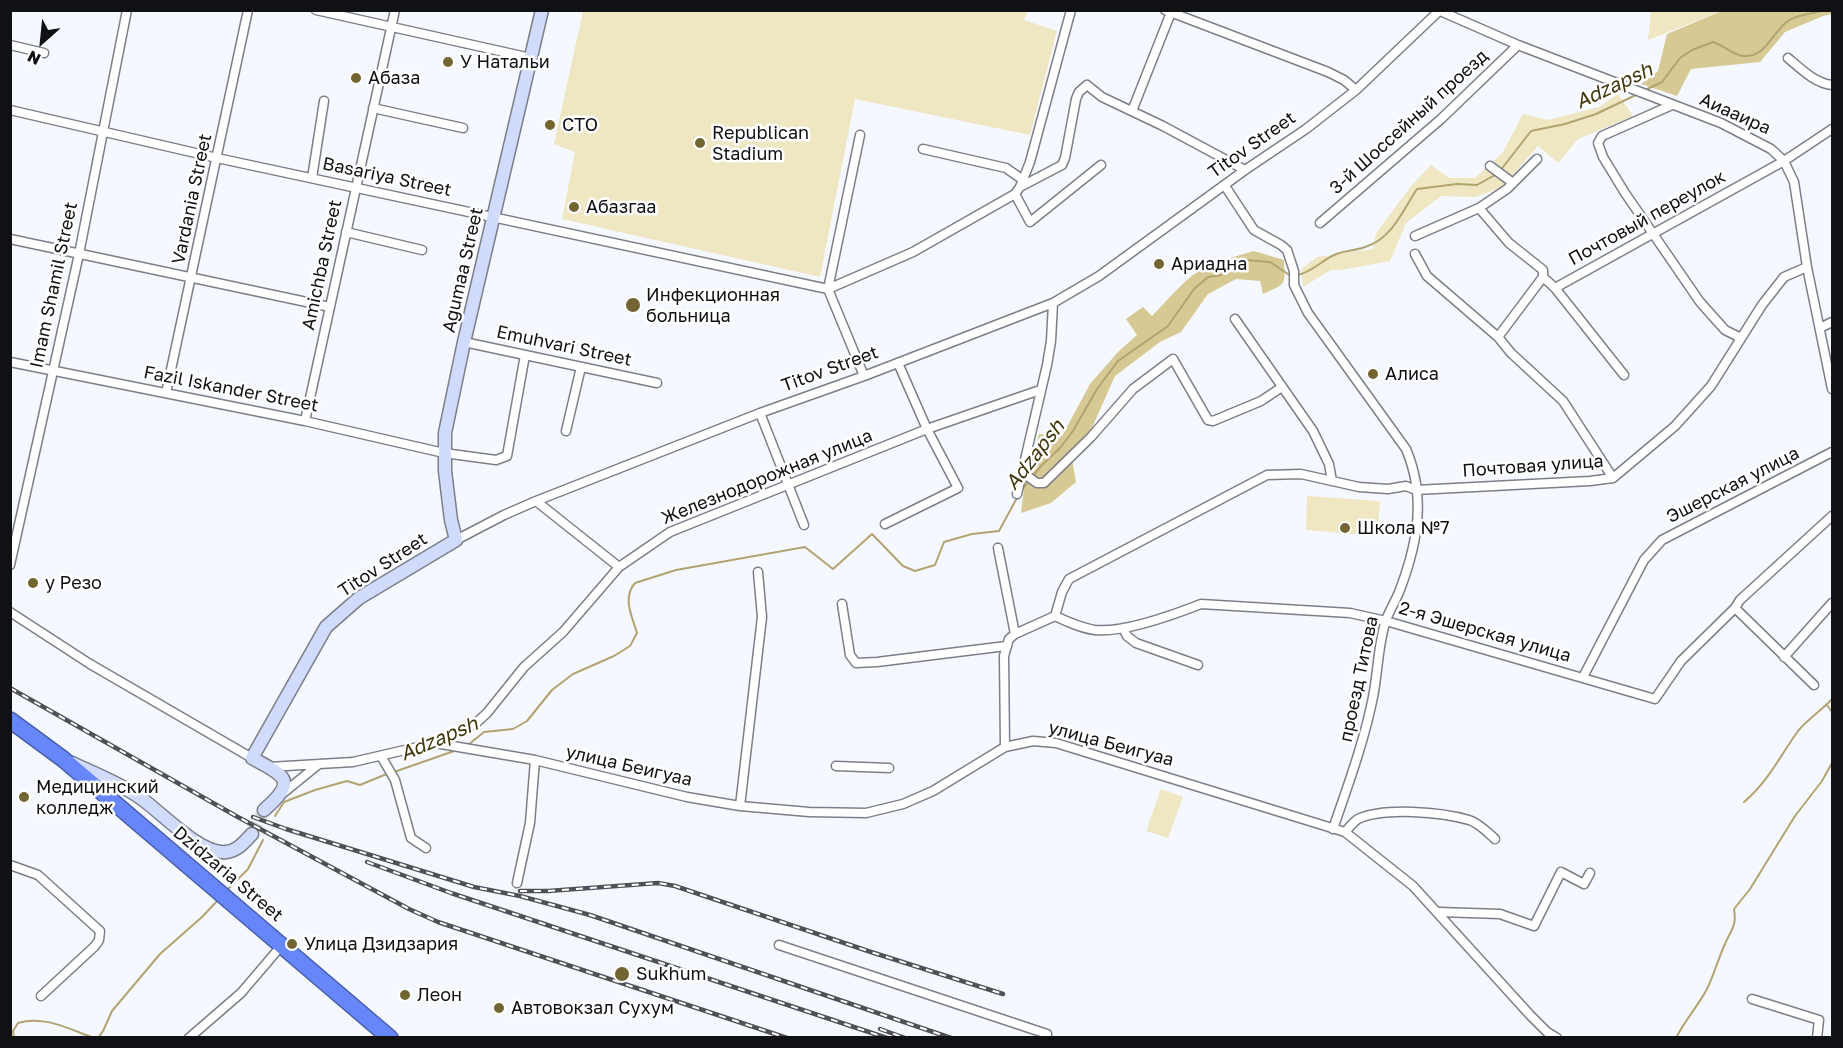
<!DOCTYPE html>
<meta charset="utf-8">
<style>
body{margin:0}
#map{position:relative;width:1843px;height:1048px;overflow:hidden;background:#f5f8ff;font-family:"Golos Text",sans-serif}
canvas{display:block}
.frame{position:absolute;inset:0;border:12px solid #101114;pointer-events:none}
.north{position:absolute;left:12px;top:12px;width:60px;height:60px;-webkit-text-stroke:4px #fff;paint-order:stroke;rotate:207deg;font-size:16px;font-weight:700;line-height:24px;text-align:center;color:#101114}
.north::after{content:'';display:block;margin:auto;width:21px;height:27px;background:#101114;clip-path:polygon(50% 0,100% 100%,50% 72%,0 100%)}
</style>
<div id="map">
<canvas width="1843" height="1048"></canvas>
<div class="frame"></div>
<div class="north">N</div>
</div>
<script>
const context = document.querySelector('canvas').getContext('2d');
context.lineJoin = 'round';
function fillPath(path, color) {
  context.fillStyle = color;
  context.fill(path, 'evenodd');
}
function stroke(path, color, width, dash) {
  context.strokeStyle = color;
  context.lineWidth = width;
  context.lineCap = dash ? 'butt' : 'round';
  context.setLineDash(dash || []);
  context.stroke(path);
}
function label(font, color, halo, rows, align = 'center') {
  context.font = font + ' "Golos Text",sans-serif';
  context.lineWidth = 5;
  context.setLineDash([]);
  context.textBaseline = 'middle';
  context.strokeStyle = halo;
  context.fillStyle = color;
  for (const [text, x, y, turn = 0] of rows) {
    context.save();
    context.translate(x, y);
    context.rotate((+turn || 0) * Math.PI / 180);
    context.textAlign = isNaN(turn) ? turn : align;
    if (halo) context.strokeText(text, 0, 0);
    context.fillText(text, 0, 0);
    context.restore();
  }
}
fillPath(new Path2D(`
 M1027,11L1024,20L1057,31L1030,135L855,99L820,277L562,219L575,152L554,144L583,11Z
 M1651,11H1722L1648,40Z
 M1618,94L1633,116L1578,139L1558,163L1538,146L1502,187L1476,197L1441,196L1406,223L1390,261L1341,270H1331L1303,287L1301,269L1317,257L1373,249L1376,233L1411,186L1431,165L1449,178H1475L1503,152L1523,114L1548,120L1599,107Z
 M1307,496L1380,501L1377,536L1306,530Z
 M1161,789L1183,797L1168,838L1146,831Z`), '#efe6c2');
fillPath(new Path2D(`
 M1722,11L1832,10V14L1823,16L1785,32L1760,62L1691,69L1677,96L1641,84L1658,71L1667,34Z
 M1254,251L1284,260C1285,286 1287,283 1263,294L1260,281L1236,279L1208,294L1181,332L1160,342L1115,376L1091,430L1071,453L1076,482L1051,503L1021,513L1024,488L1039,434L1062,436L1090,384L1118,352L1137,335L1126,319L1143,307L1152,316C1167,301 1186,277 1204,268C1220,260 1237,256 1254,251Z`), '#d7c994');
stroke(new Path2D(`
 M1643,91L1662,82L1680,58L1692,50L1713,42C1723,45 1733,55 1743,56C1766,58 1772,32 1788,21C1797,14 1813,14 1824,10
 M1500,171L1531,131L1565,124L1596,114L1638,94
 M1297,275C1311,273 1321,261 1334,255C1344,250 1355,251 1365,247C1392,239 1403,210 1417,189L1457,184L1477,185L1495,175
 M1020,492L1041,466L1060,448L1073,431L1097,389L1118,361L1168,326L1194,289L1208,277L1221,275L1235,264L1246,260L1270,262L1291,276
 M1827,705L1832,712
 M468,745L484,732L513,729L527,721L552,690L573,674L614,656L630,646L637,633C632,616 622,598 635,583L676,570L805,547L833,569L872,534L903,566L915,571L935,565L944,542L972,534L999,531L1018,496
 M394,772L457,750
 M1744,802C1768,782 1780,756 1798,731C1808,719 1822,710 1832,699
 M275,816L284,802L315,790L347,781L360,785L389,773
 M227,890L248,869L263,840
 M14,1038L13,1031L18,1023C44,1015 69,1029 94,1038
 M98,1038L103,1031L112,1011L160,954L202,917L219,899
 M1676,1038C1685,1020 1698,1006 1707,989C1714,975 1718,959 1725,944C1731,929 1737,927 1734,909L1750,889L1795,816L1822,781L1832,763`), '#b2a471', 2);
stroke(new Path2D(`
 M252,834L264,810`), '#d3d5dc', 12, [12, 6]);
const street = new Path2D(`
 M316,10L531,58
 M1165,10L1328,72L1344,80L1356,90
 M1438,10L1518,45L1721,123L1771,149L1784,161L1794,182L1807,267L1832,389
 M10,45L44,53
 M1788,58C1801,69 1815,83 1832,85
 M1672,105L1602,136L1598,143L1603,157L1625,193L1700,302L1725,330L1741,338
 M373,108L463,128
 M10,110L217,158L828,289
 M1132,111L1172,10
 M860,135L828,289L864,376
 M923,149L1006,168L1023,180
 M1490,166L1513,183
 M312,178L324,101
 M1225,186L1254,230L1281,245L1287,250L1294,271V285L1308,313L1406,449C1426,496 1418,541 1401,587C1397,599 1390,609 1386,620C1378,644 1378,672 1373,697C1364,742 1348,785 1333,829
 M1020,187L1062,165L1065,158L1076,99L1079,92L1087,85L1102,97L1163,126L1245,170
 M1015,194L1030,222L1101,165
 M1479,208L1509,243L1543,270V277
 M1320,223L1441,119L1518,45
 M346,232L422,250
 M1415,236L1479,208L1507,189L1537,159
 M10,239L330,307
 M1415,254L1427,276L1498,337L1511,353L1563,401L1613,478
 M1555,288L1624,375
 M828,289L913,252L1015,194L1020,187L1030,162L1071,10
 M1235,319L1313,431L1329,464L1332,481
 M1820,328L1832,322
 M1498,337L1543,277L1555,288L1784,161L1832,129
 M464,342L657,383
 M10,362L305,421L444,453L496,460L507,456L525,355
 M166,393L248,10
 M760,413L804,525
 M305,421L395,10
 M566,431L581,367
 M1023,473L1037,483H1044L1091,437L1133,389L1173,359L1208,420L1213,421L1261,401L1282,387
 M1017,494L1047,365L1051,341L1053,303
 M536,501L619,567
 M885,524L958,488L927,429L898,363
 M456,540L504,515L536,501L760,413L864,376L1053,303L1099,276L1245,170L1306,129L1356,90L1439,11
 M998,548L1015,634L1009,639L1004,656L1005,747
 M10,565L79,254L127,10
 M842,604L850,655L856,663L877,662L1006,646
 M1735,608L1814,685
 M10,612L90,664L252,758
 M1055,616C1068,622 1081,628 1095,630C1124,633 1173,615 1201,604L1350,613L1386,621L1655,699L1681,661L1735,608L1740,600L1832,516
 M1123,628L1127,636L1136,643L1198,665
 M1015,634L1055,616L1062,592L1069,579L1267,475L1301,474L1359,487L1388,489L1406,486L1416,490L1590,481L1613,478L1675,426L1711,386L1762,305L1784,277L1807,267
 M1784,657L1832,603
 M1583,677L1644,560L1662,540L1832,452
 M436,742L475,724L487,713L524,667L563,632L619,567L670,532L927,429L1040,390
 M381,756L395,780L411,838L426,848
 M836,766L889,768
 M269,767L353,762L435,743L535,760L687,797L740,806L809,812L866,813L903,804L933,791L1005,747L1033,741L1056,743L1345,832L1413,886L1530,1015L1547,1032L1557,1038
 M282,794L319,764
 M740,806L762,617L758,572
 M1345,832C1349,828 1353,822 1358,819C1384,807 1441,812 1469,820C1479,823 1487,832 1495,839
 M10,865L38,875L100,931L99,940L95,946L41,996
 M517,883L530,823L535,760
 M1439,912L1500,914L1534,926L1561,872L1584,884L1590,873
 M779,945L1047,1034
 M1752,999L1819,1020L1817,1038
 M189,1038L241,993L282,945`);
const secondary = new Path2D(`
 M72,763C96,774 121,784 142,799C163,814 201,855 226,852C238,851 245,841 252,834
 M264,810C299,779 284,776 252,758L326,627L359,598L456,540L451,520L445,471V433L464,342L542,10`);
const highway = new Path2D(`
 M10,720L63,759L390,1038`);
stroke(street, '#7c7f87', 11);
stroke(secondary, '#7c7f87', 15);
stroke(highway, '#485da9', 18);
stroke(street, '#fff', 8);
stroke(secondary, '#d1dbfd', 12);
stroke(highway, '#6686f9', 15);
const rail = new Path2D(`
 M10,688L236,816L409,909L438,922L787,1038
 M253,817L286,829L474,887L520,896L590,915L951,1038
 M367,862L451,893L887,1038
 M520,891H548L658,883L675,886L871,952L1003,994
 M880,1029L905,1038`);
stroke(rail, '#4f5155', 4.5);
stroke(rail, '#fff', 2, [7]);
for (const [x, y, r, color] of [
 [448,62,6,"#726532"],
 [356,78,6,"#726532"],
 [550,125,6,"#726532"],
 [700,143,6,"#726532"],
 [574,207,6,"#726532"],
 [1159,264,6,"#726532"],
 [633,305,8,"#726532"],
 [1373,374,6,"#726532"],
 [1345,528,6,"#726532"],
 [33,583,6,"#726532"],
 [24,797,6,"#726532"],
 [292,944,6,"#726532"],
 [622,974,8,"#726532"],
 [405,995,6,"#726532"],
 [499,1008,6,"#726532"]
]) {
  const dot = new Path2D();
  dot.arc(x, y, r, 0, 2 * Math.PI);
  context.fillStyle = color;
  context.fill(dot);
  stroke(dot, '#fff', 2);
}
label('18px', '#101114', '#fff', [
 ["У Натальи",460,62],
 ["Абаза",368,78],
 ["СТО",562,125],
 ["Republican",712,133],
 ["Stadium",712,154],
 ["Абазгаа",586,207],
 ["Ариадна",1171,264],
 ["Инфекционная",646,295],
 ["больница",646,316],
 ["Алиса",1385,374],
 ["Школа №7",1357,528],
 ["у Резо",45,583],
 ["Медицинский",36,787],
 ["колледж",36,808],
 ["Улица Дзидзария",304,944],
 ["Sukhum",636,974],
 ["Леон",417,995],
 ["Автовокзал Сухум",511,1008]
], 'left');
label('18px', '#101114', '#fff', [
 ["Аиааира",1735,114,24],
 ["3-й Шоссейный проезд",1409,122,-42],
 ["Titov Street",1252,145,-35],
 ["Basariya Street",387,177,12],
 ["Vardania Street",192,199,-78],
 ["Почтовый переулок",1647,218,-29],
 ["Amichba Street",322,265,-78],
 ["Agumaa Street",463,270,-77],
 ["Imam Shamil Street",54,285,-78],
 ["Emuhvari Street",564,346,12],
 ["Titov Street",830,369,-20],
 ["Fazil Iskander Street",231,389,11],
 ["Почтовая улица",1533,466,-4],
 ["Железнодорожная улица",767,477,-22],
 ["Эшерская улица",1733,485,-27],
 ["Titov Street",383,565,-33],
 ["2-я Эшерская улица",1485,632,16],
 ["проезд Титова",1359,679,-78],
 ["улица Беигуаа",1111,744,15],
 ["улица Беигуаа",629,766,13],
 ["Dzidzaria Street",228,874,40]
]);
label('italic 20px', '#41370c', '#fff', [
 ["Adzapsh",1614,86,-25],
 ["Adzapsh",1035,455,-52],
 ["Adzapsh",439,739,-23]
]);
</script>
